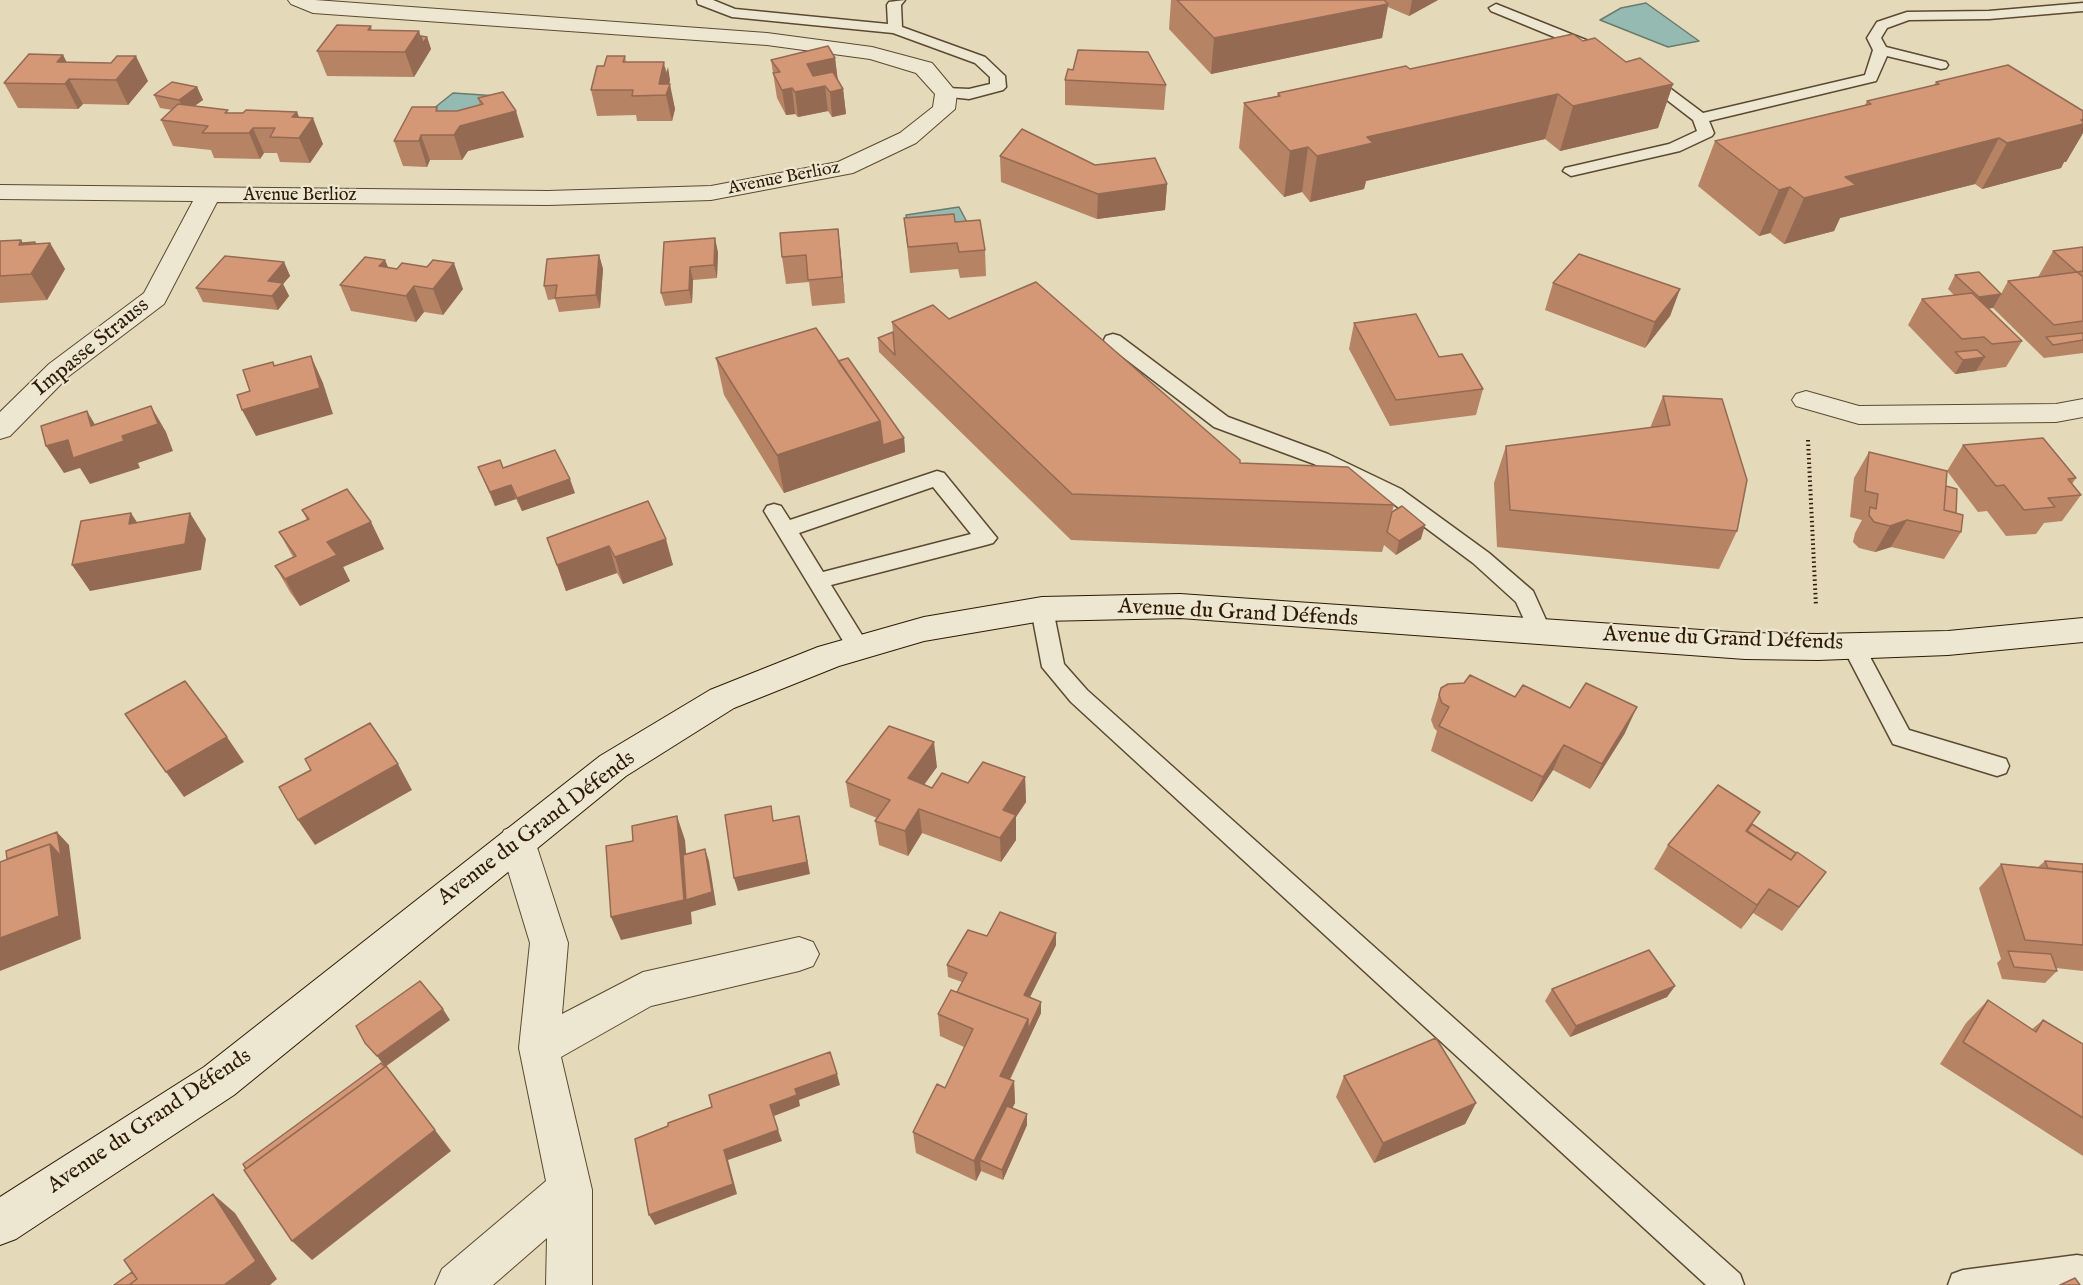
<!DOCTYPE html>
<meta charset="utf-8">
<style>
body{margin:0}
canvas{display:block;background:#e4d9b8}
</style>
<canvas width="2083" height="1285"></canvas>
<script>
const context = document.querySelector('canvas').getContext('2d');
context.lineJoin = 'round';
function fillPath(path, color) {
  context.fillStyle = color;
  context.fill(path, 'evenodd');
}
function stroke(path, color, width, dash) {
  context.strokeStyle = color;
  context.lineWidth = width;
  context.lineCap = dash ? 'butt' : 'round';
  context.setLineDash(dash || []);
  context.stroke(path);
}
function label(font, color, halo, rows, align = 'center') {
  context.font = font + ' "IM FELL English",serif';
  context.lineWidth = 4.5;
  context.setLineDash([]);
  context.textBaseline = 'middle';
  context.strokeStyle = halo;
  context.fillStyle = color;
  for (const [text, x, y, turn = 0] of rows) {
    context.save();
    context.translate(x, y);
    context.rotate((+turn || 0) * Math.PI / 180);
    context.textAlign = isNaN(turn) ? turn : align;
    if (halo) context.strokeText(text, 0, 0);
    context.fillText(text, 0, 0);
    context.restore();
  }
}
const water = new Path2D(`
 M1646,3L1699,41L1668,47L1600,20L1621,8Z
 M453,93L498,96L494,111L428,113Z
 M959,207L968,224L909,231L906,215Z`);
fillPath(water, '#95bab1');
stroke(water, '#6b7a6c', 1.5);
const lane = new Path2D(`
 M697,0H713L735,9L888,24L887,5L889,2L905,0L901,5L902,27L985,57L1005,76L1006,87L1003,90L969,99L941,96L938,93L946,88L969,89L990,84V77L975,63L893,33L732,17L698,4Z
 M2083,3V11L1989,19L1909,20L1887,28L1881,38L1886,47L1946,62L1948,65L1946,68L1941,69L1887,56L1876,81L1709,121L1714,133L1712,136L1680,151L1571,176L1563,171L1565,168L1669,144L1697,131L1693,120L1641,80L1638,77L1641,74H1651L1703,113L1865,75L1873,50L1867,38L1877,22L1907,12L1989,11Z
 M1496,4L1596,44L1598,47L1591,51L1586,50L1491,11L1489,8Z
 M1113,334L1120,336L1228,417L1328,454L1401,489L1489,553L1533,591L1551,631L1548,637L1540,639L1532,637L1516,602L1473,563L1387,499L1314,464L1214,427L1106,344L1104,340L1106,336Z
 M937,471L944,473L997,538L993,543L986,545L831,585L870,648L867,654L859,657L851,654L764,511L767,506L774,504L781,506L790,520ZM933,487L971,534L823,572L799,533Z
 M1042,601L1050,603L1053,609L1064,664L1087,690L1740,1274L1744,1285H1706L1071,702L1042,667L1031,609L1034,603Z
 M1853,637L1861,640L1909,730L2006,759L2009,766L2006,773L1997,776L1893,744L1842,646L1845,640Z
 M2077,1255L2083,1256V1285H1948L1952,1274L1963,1270Z`);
const street = new Path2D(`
 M288,0H315L767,33L872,47L932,63L957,93L955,109L916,143L853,173L711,200L548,205L217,202L164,304L69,376L10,436L0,439V412L49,364L144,293L193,201L0,199V185L548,191L711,186L838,162L900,133L933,107L935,94L916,73L870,59L767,45L313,13L291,4Z
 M1806,391L1859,406L2056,404L2083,399V417L2056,422L1859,424L1796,406L1792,400L1796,394Z
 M517,825L530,830L535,841L568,943L562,1014L643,972L799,937L813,942L819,954L813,966L799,971L651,1006L561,1057L592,1190V1285H546L547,1238L493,1285H435L442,1269L546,1181L519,1048L530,943L499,841L504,830Z`);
const secondary = new Path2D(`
 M1180,594L1745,633L1818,634L1948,631L2083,618V642L1948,655L1818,660L1745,659L1180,618L1042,621L924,641L839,666L734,708L626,776L234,1095L16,1239L0,1245V1197L204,1067L600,756L710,690L818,647L924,617L1042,597Z`);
stroke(lane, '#5b4a31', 3);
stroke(street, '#5b4a31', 2);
stroke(secondary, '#2d1b04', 2);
stroke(new Path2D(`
 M1808,440L1816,606`), '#2d1b04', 4, [1.5, 3]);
fillPath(lane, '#ede6d1');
fillPath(street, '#ede6d1');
fillPath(secondary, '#ede6d1');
fillPath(new Path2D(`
 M1171,0H1438L1409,16L1388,7L1382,38L1211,74L1169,29Z
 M371,26L372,30L427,37L431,49L414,77L327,76L317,51Z
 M1583,41L1673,84L1658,128L1560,151L1545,139L1366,181L1364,189L1310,202L1302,192L1284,197L1239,148L1244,103L1277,96L1278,93L1410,69Z
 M63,55L66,62L148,81L128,105L83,104L78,109L18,108L4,83Z
 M625,56L626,62L665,67L670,80L669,84L675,109L672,121H637L636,115L597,116L591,90L604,66Z
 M835,58L838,81L843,89L846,114L832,117L828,111L798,117L795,114L786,115L777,98L771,60Z
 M1073,70L1166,85L1164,110L1065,105V80Z
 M1936,82L2083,111V133L2066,162H2064L2061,168L1982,189L1975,184L1840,218L1834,231L1784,244L1770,233L1759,236L1698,186L1715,141L1865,105L1867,101L1934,85Z
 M197,87L203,100L194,106L229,113L297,112L298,117H307L323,144L310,163L280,162L277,153H264L260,159L214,158L211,150L173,146L161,120L172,110L160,108L154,95Z
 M478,98L524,137L468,151L462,160H430L427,167L403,166L394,141L437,107L438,111H457L480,105Z
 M1000,156L1167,184L1165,210L1097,219L1001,182Z
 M904,218L955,222L985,250L986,276L960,278L958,269L910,273Z
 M838,229L845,303L812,306L809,282L786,284L782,257Z
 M21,240L23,243L35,242L36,244L50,243L65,269L47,300L0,303V241Z
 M664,242L718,252L717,278L693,280L692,303L665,306L661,293Z
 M2083,247V353L2044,358L1993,308H1989L2022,341L2006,367L1955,374L1908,325L1922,299L1954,295L1948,289L1955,275L2001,294L2008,281L2038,277L2053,251Z
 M599,255L603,269L600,308L559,312L555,299L548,300L544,286Z
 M385,260L388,267L463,289L443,315L424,312L416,322L351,311L340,285Z
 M284,262L290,276L283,284L289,296L278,310L203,302L196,288Z
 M1553,283L1680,289L1670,316L1645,348L1545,310Z
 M949,319L1240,463L1394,505L1392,512L1421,539L1396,555L1384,545L1382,552L1071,540L879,352L878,338L893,332L892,322Z
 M1354,323L1439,357L1483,389L1476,415L1390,426L1349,349Z
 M716,358L838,361L904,438L905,452L784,493L724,395Z
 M1663,396L1737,531L1719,569L1497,547L1494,483L1506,446L1650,428Z
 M1963,445L2076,478L2072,484L2081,495L2062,521L2044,523L2036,534L2006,536L1987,511L1978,512L1947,471Z
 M1869,452L1946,486L1956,513L1961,532L1944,559L1891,547L1875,552L1859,548L1853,542L1855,533L1862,520L1850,517L1854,478Z
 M478,467L503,468L575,493L522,511L516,499L495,506Z
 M648,501L673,565L623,584L617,573L566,591L547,538Z
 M302,510L371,522L384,549L343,567L350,581L300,606L290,592L275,566L293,557L279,532L307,520Z
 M1441,688L1515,697L1570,708L1625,733L1590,789L1553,770L1532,802L1431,751L1437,731L1434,728L1431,720Z
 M937,767L924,784L932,788L1025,777L1026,802L1016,817V840L1001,862L922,833L908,856L879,845L875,821L877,818L850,807L846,782Z
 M1752,824L1826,872L1782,931L1753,913L1741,929L1654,869L1668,845Z
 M2045,861L2083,864V971L2056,968L2057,971L2045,983L2002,979L1997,963L2001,959L1979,888L2001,864L2038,867Z
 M1056,933V945L1030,997L1041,1013L1010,1080L1014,1081L1015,1103L1012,1108L1027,1114V1125L1003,1180L981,1171L976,1181L916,1153L913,1132L945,1088L964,1047L940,1036L938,1014L957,992L962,982L948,977L947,965L987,936Z
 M1675,986L1667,997L1570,1037L1545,1001L1552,989Z
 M1988,1000L2032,1029L2043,1020L2083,1044V1156L1940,1064L1966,1023Z
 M1344,1076L1476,1103L1465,1124L1374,1163L1336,1097Z`), '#b68365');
fillPath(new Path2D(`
 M1412,0H1438L1409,16Z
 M1388,4L1382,38L1211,74L1214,38Z
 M419,31L423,43L427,37L431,49L414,77L405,52Z
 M63,55L73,74L57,62Z
 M136,56L148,81L128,105L116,80Z
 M835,58L838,83L815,88L807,64Z
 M664,62L666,74L668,67L670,80L668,91L670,84L675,109L672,121L666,95L659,84Z
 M69,79L83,104L78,109L65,84Z
 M1673,84L1658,128L1560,151L1573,106Z
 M825,86L828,111L798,117L795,92Z
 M197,87L203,100L185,113L179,100Z
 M792,88L795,114L786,115L782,90Z
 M843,89L846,114L832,117L830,92Z
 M1558,94L1545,139L1366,181L1364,189L1310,202L1317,156L1367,137Z
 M516,111L524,137L468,151L462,160L454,135L460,126Z
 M297,112L302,124L307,117L310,123L313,118L323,144L310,163L299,138L292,117Z
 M2083,119V133L2066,162H2064L2061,168L1982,189L2007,143Z
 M253,128L264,153L260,159L249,133Z
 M421,135L430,160L427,167L419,141Z
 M1999,138L1975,184L1840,218L1834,231L1784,244L1804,198L1845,177Z
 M1308,147L1302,192L1284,197L1290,151Z
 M1167,184L1165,210L1097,219L1098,194Z
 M1790,187L1770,233L1759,236L1779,190Z
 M838,229L841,255L845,303L842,277Z
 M715,238L718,252L717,278L714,265Z
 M21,240L36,265L29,253L35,242L43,254L50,243L65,269L47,300L31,274L19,245Z
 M599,255L603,269L600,308L596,295Z
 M385,260L393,280L379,266Z
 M284,262L290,276L283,284L289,296L278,310L272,296L268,281Z
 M454,263L463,289L443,315L433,289Z
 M690,267L693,280L692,303L689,290Z
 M414,286L424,312L416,322L406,296Z
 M1680,289L1670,316L1645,348L1655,322Z
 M2001,294L1993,308L1971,311L1979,297Z
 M311,356L323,383L333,414L256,436L242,410Z
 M1985,357L1976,371L1955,374L1963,360Z
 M151,406L166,432L173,451L138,463L140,468L90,484L80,468L64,473L46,446L91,426L87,411L103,438L122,436Z
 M880,421L904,438L905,452L784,493L777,455Z
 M570,479L575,493L522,511L517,498Z
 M511,485L516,499L495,506L490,492Z
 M131,513L148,539L129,524Z
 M190,513L206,539L201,570L90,591L72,565Z
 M1907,520L1891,547L1875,552L1890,526Z
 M371,522L384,549L343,567L350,581L300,606L285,579L327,542Z
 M1425,525L1421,539L1396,555L1399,541Z
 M666,539L673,565L623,584L615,557Z
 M609,546L617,573L566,591L557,565Z
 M1637,707L1625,733L1590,789L1602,764Z
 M227,737L244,762L184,797L166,772Z
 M934,742L937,767L911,803L908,778Z
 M1564,745L1553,770L1532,802L1543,777Z
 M398,764L412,790L315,845L298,820Z
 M1025,777L1026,802L1016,817V840L1001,862L1000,838L1003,810Z
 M919,809L922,833L908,856L905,831Z
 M677,816L685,840L690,899L705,849L709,861L716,905L691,912L692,924L621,940L611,917Z
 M799,816L810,874L738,891L734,878Z
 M57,832L69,845L81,939L0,971V938L50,844Z
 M1769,889L1753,913L1741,929L1757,905Z
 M1056,933V945L1025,1007L1024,995Z
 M1675,986L1667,997L1570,1037L1576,1026Z
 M1041,1002V1013L1001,1097L1000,1076L1028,1019Z
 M443,1009L450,1020L385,1067L377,1056Z
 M837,1074L840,1085L799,1100L800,1106L774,1116L770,1105L795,1089Z
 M1014,1081L1015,1103L985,1163L980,1160L981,1171L976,1181L974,1161Z
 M1476,1103L1465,1124L1374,1163L1383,1143Z
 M1027,1114V1125L1003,1180L1002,1170Z
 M435,1130L451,1151L312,1260L292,1241Z
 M778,1130L782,1141L728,1160L737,1194L655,1225L649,1215L724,1150Z
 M213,1194L235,1213L277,1279L270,1285H224Z`), '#946a53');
const building = new Path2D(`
 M1177,0H1384L1388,4L1214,38Z
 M337,25L371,26L368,30L419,31L405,52L317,51Z
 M1573,34L1583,41L1595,38L1626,62L1640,58L1673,84L1573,106L1558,94L1367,137L1373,143L1317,156L1308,147L1290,151L1244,103L1280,96L1278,93L1406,66L1410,69Z
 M421,36L427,37L423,43Z
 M828,46L835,58L807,64L813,76L833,72L843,89L830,92L825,86L795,92L792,88L782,90L773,73L780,72L771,60Z
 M1078,50L1148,52L1166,85L1065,80L1068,69L1073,70Z
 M29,54L63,55L57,62L111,63L117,56H136L116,80L69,79L65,84L4,83Z
 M607,56H625L623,62H664L659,84H670L666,95L632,96L633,90H591L597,66H604Z
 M2008,65L2083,111V119L2081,120L2083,121V124L2007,143L1999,138L1845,177L1856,185L1804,198L1790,187L1779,190L1715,141L1871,104L1867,101L1939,84L1936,82Z
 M172,82L197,87L179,100L154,95Z
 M503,92L516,111L460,126L454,135H421L419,141H394L412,107H437L436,111H457L483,104L478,98Z
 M178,104L228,110L225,113H243L246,110L297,112L292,117L313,118L299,138L270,137L275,128H253L249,133H202L208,126L161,120Z
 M1022,129L1095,165L1155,158L1167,184L1098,194L1000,156Z
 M954,214L955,222L980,220L985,250L959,252L957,243L908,247L904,218Z
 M838,229L842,277L808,280L806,255L782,257L780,233Z
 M715,238L714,265L690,267L689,290L661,293L664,242Z
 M21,240L19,245L50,243L31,274L0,276V241Z
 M35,242L34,244H24L23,243Z
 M2083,247V271L2077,272L2083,277V321L2054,325L2008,281L2077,272L2053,251Z
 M1579,254L1680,289L1655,322L1553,283Z
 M599,255L596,295L555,298L557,285L544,286L547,259Z
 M225,256L284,262L268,281L283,283L272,296L196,288Z
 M365,257L385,260L379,266L397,269L402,263L427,267L433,260L454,263L433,289L414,286L406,296L340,285Z
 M1979,272L2001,294L1979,297L1955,275Z
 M1036,282L1240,460V463L1348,467L1394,505L1072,494L892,322L933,305L949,319Z
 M1972,293L2022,341L1992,344L1984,337L1962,339L1922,299Z
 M1416,314L1439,357L1462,354L1483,389L1396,400L1354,323Z
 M816,328L880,421L777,455L716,358Z
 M893,332L895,355L878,338Z
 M2083,333V340L2053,345L2046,337Z
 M1977,350L1985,357L1963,360L1955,352Z
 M311,356L320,388L242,410L237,395L250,391L243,370L273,362L274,366Z
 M848,358L904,438L883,445L880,421L838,361Z
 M1663,396L1722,399L1747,480L1737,531L1510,510L1506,446L1670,425Z
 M151,406L158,424L122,436L124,441L73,458L68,440L46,446L41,426L87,411L91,426Z
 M2043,438L2076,478L2068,479L2081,495L2048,498L2055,507L2024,510L2004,485L1996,486L1963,445Z
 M555,450L570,479L517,498L511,485L490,492L478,467L500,460L503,468Z
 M1869,452L1947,471L1944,510L1963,515L1961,532L1907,520L1890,526L1874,522L1869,515L1870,507L1876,509L1878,494L1865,491Z
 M1946,486L1957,489L1956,513L1944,510Z
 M347,489L371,522L327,542L337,555L285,579L275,566L296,556L279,532L309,519L302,510Z
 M648,501L666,539L615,557L609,546L557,565L547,538Z
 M1402,506L1425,525L1399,541L1387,532L1392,512Z
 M131,513L129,524L190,513L185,544L72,565L81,521Z
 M1470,675L1515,697L1523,685L1570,708L1586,683L1637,707L1602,764L1564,745L1543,777L1439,726L1449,707L1442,703L1439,695L1441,688L1448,684L1464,683Z
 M185,681L227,737L166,772L125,714Z
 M370,723L398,764L298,820L279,787L311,770L305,759Z
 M889,726L934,742L908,778L932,788L942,773L968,783L983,762L1025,777L1003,810L1016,815L1000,838L919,809L905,831L875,821L890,800L846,782Z
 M1718,785L1760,812L1746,831L1791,860L1797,852L1826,872L1799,907L1769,889L1757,905L1668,845Z
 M771,806L773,821L799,816L807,862L734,878L725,815Z
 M677,816L684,900L611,917L606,846L633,841L632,826Z
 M1752,824L1796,853L1791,860L1747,831Z
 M57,832L61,856L50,844L7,859L6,851Z
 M50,844L59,916L0,938V862Z
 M705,849L712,892L686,900L683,855Z
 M2045,861L2083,864V872L2048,868Z
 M2001,864L2083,872V945L2025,940Z
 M1000,912L1056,933L1024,995L1041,1002L1028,1030V1019L957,992L967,973L947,965L968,930L987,936Z
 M1649,950L1675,986L1576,1026L1552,989Z
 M2008,951L2051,954L2057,971L2014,967Z
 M420,981L443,1009L377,1056L365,1043L356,1026Z
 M951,990L1028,1019L1000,1076L1014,1081L974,1161L913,1132L937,1084L945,1088L973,1029L938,1014Z
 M1988,1000L2036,1032L2043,1020L2083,1044V1118L1963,1042Z
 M1436,1038L1476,1103L1383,1143L1344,1076Z
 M830,1052L837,1074L795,1089L797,1095L770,1105L778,1130L724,1150L733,1184L649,1215L635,1139L668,1126V1123L712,1107L709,1095Z
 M381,1063L385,1067L246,1169L243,1164Z
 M386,1066L435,1130L292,1241L244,1170Z
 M1007,1106L1027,1114L1002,1170L980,1160Z
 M213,1194L256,1261L224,1285H129L137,1279L124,1260Z
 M132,1272L137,1279L129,1285H114Z
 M2075,1278L2080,1285H2060Z`);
fillPath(building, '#d49876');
stroke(building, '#946a53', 1.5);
label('18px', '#2d1b04', '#ede6d1', [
 ["Avenue Berlioz",784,179,-11],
 ["Avenue Berlioz",300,196]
]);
label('22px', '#2d1b04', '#ede6d1', [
 ["Impasse Strauss",92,348,-39],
 ["Avenue du Grand Défends",1238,614,3],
 ["Avenue du Grand Défends",1723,640,2],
 ["Avenue du Grand Défends",537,829,-37],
 ["Avenue du Grand Défends",150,1122,-34]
]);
</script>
